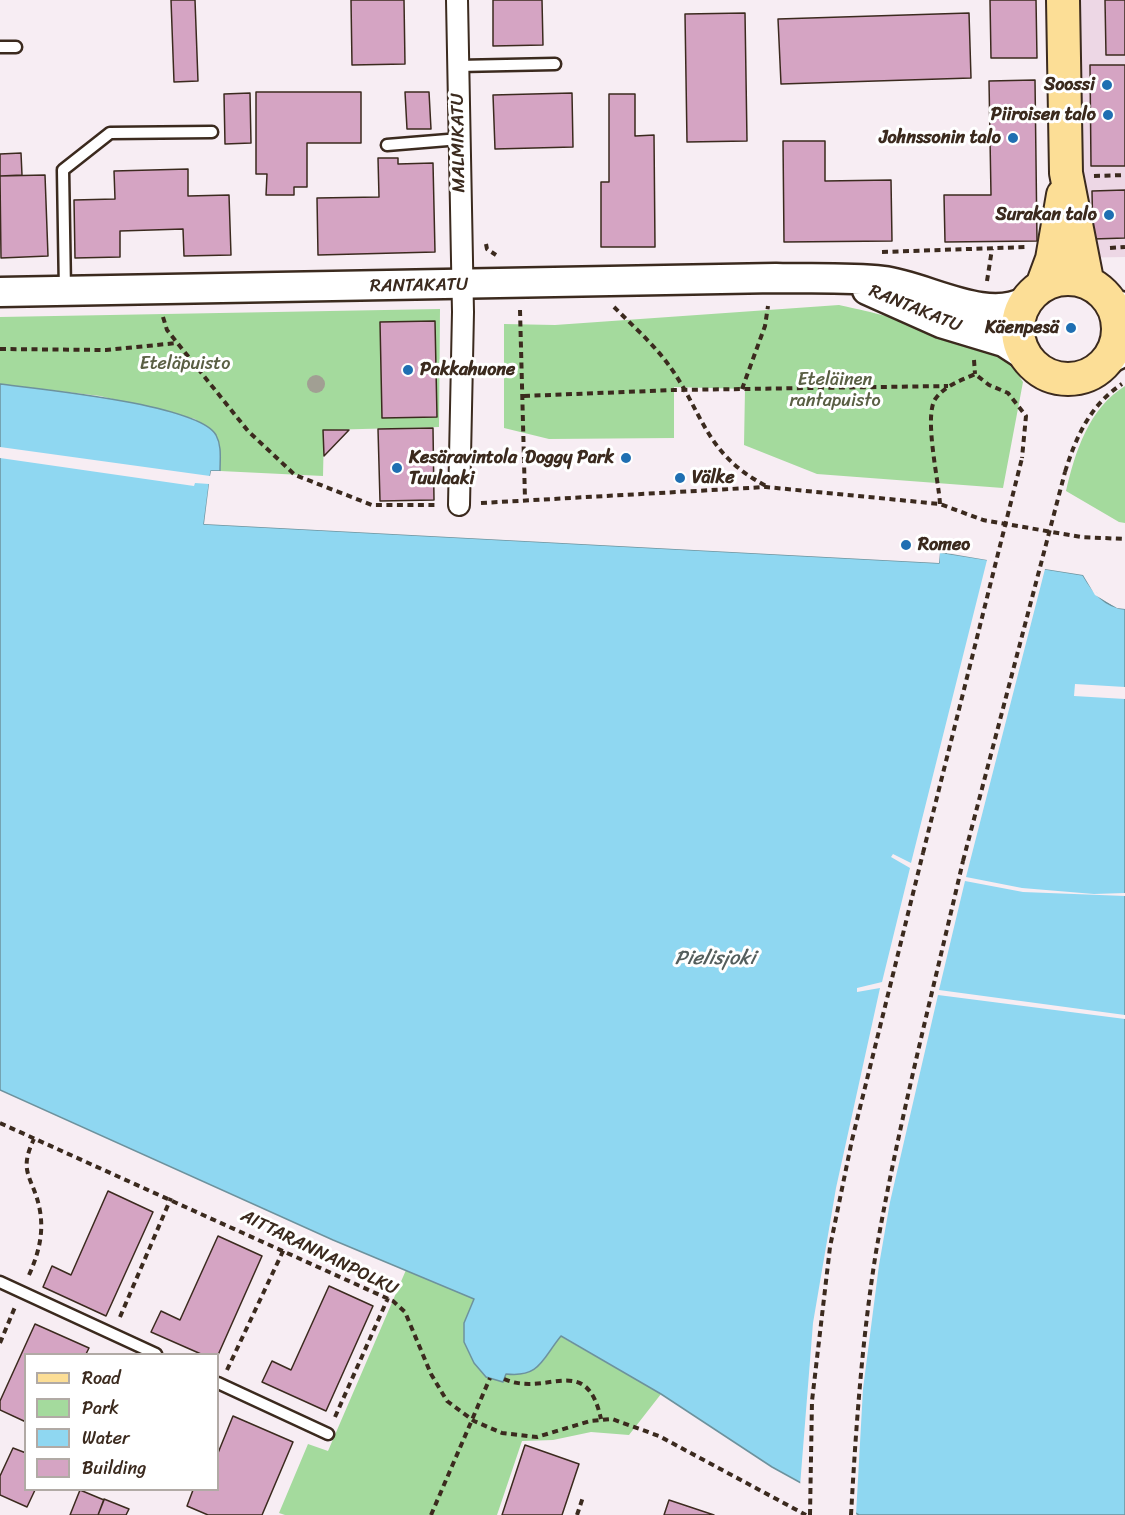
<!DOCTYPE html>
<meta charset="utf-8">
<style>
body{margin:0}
#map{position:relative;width:1125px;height:1515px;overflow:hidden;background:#f7edf3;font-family:Sriracha,sans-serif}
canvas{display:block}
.legend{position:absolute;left:24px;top:1353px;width:195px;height:138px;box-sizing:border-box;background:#fff;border:2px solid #b1aaa5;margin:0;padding:8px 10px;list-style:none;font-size:18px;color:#3b2a1e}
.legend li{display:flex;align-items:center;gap:12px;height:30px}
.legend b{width:30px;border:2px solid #b1aaa5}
</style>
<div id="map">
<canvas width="1125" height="1515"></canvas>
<ul class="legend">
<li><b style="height:8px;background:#fcde96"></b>Road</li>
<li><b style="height:16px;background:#a4da9d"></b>Park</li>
<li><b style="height:16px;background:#8fd7f1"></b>Water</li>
<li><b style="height:16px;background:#d5a4c3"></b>Building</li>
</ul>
</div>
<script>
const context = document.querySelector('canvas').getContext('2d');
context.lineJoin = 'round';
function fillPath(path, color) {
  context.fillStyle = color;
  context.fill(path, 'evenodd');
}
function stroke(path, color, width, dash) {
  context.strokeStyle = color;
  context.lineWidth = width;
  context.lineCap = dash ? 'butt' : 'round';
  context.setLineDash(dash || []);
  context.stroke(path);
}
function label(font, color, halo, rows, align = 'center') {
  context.font = font + ' Sriracha,sans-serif';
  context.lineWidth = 6;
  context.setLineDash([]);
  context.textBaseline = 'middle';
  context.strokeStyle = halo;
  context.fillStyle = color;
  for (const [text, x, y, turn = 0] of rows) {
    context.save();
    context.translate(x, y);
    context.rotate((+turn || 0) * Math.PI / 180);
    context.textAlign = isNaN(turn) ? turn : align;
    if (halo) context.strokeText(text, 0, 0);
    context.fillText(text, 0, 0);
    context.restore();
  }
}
fillPath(new Path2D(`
 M1066,0H1125V257L1071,258Z`), '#edd7e5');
fillPath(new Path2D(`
 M839,305C871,312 987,338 1008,359C1014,365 1018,375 1023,382L1003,488L817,474L744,445L745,389L674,387V438L549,439L504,428V324L555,325Z
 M440,309L439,427L324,430L323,476L220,471V447L195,419L100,396L0,384V317Z
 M1125,386V523L1119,522L1066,491C1075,452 1089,408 1125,386Z
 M406,1270L474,1299L473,1305L506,1374C538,1378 544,1360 560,1336L661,1394L629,1435L591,1432L553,1440L522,1441L497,1515H285L279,1513L308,1444L328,1451Z`), '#a4da9d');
const water = new Path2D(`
 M0,384C38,389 198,404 216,435C222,446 220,459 220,471H211L204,524L939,563V552L1083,575C1093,592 1104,607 1125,609V1515H859L772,1467L661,1394L561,1336C542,1359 540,1378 506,1374L503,1382L486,1377L474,1363L464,1342V1323L474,1299L333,1240L0,1090Z`);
fillPath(water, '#8fd7f1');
stroke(water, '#6d929d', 1.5);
fillPath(new Path2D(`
 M0,447L210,476L211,471H223L214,474L207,521L936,560L937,551L939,549L1085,572L1097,593L1118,605L1125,606V609L1117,608L1095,595L1083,575L1045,569L966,877L1022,888L1094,894L1125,893V896L1023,892L965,881L939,990L1125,1015V1019L938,995L890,1202L879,1265L863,1389L856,1515L800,1486L813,1323L836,1188L880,988L857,992V988L882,982L910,868L891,857L893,854L911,863L987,560L940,552L939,563L204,524L209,484L195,483L194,486L0,458Z
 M1075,684L1125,687V699L1074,696Z`), '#f7edf3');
const building = new Path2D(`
 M171,0H195L198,81L174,82Z
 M351,0H404L405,64L352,65Z
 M493,0H542L543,45L493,46Z
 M990,0H1036L1037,58H991Z
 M1105,0H1125V55H1106Z
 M745,13L747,141L687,142L685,14Z
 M969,13L971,78L781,84L778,19Z
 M1090,65H1125V166H1091Z
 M1035,80L1037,241L945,242L944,195H991L989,81Z
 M256,92H361V143H307V187H294V195H266L267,174H256Z
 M405,92H429L431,129H407Z
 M250,93L251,143L225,144L224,94Z
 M572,93L573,147L495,149L493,95Z
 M609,94H635V136L654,135L655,247H601V182H609Z
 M783,141H825V181L891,180L892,241L784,242Z
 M21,153L22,175L0,176V154Z
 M378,158H398V164L433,163L435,252L318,255L317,198L379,197Z
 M188,169V196L229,195L231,255L184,256L183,229L120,231V257L75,258L74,200L115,199L114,171Z
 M45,175L48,256L1,258L0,176Z
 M1125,190V238L1093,239L1092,191Z
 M435,321L437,417L382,418L380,322Z
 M433,428L434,500L380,501L378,429Z
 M323,430H349L324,456Z
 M108,1191L153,1212L106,1316L43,1287L52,1266L71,1275Z
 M218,1236L262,1256L218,1355L201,1354L151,1332L161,1311L180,1320Z
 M329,1286L373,1306L326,1411L262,1382L272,1361L291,1370Z
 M35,1324L89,1348L86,1354H26V1422L0,1410V1401Z
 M233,1416L293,1442L262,1515H208L187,1506L193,1490H218V1453Z
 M525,1445L579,1464L562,1515H502Z
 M13,1448L26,1453V1490H35L27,1507L0,1495V1476Z
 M80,1490L104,1500L98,1515H70Z
 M104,1499L129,1509L126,1515H98Z
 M669,1500L714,1515H664Z`);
fillPath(building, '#d5a4c3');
stroke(building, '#3b2a1e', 1.5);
const lane = new Path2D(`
 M0,47H16
 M458,66L555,64
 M387,145L460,139
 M65,291L63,170L110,133L212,132
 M0,1282L156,1354
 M218,1383L328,1434`);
const street = new Path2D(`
 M457,0L463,312L459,505`);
const secondary = new Path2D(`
 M867,290L941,323L1004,342L1024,355
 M0,292L776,278C811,279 848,277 883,281C926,286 986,324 1026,301
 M1112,304L1125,307
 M1111,358L1125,351`);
const primary = new Path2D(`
 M1063,0L1066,173L1087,280
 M1018 329a50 50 0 1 1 100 0a50 50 0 1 1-100 0Z
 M1042,286L1052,259L1063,195`);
stroke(lane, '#3b2a1e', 15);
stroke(street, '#3b2a1e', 24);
stroke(secondary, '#3b2a1e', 33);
stroke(primary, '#3b2a1e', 36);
stroke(new Path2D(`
 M1094,176L1125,175
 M486,244L487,249L496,255
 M1110,248L1125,247
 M882,252L1027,247
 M987,281L992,249
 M614,307C631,324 650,341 665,360C704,411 702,452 766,486
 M520,310L525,499
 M163,317L167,330L248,431L295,475L372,505H437
 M0,349L106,350L177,343
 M974,360L975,374
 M742,389L765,326L768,306
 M524,396L674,390L948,386
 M1065,472C1076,437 1090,405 1122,384
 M481,503L766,487L940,504L983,520L1081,537L1125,539
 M940,504C939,482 923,414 936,398C946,385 960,381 975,374L989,385L1008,393L1026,416L1022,458
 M0,1123L393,1301L405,1312L431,1374L447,1401L474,1421L502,1433L537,1437L590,1421L612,1419L659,1436L806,1515
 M29,1275C38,1255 44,1234 40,1211C34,1177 17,1174 34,1139
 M120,1317L171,1198
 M0,1343L15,1307
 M227,1370L284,1249
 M504,1379C547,1398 586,1351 601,1419
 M335,1417L388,1298
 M431,1515L490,1378
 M577,1515L583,1497
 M810,1515L812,1401L830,1247L852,1140L923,853
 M851,1515C856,1427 862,1339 876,1252C899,1121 933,991 963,861`), '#3b2a1e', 4, [6, 4.5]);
stroke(lane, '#fff', 10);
stroke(street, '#fff', 20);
stroke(secondary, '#fff', 28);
stroke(primary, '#fcde96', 32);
stroke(new Path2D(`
 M923,853L1022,458
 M963,861L1065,472`), '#3b2a1e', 4, [6, 4.5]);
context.fillStyle = '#a19f93';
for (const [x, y] of [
 [316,384]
]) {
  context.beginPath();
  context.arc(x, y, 9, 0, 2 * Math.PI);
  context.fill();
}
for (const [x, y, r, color] of [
 [1107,85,6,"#1f6fb2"],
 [1108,115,6,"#1f6fb2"],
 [1013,138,6,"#1f6fb2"],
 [1109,215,6,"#1f6fb2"],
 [1071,328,6,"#1f6fb2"],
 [408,370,6,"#1f6fb2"],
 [626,458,6,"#1f6fb2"],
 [397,468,6,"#1f6fb2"],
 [680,478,6,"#1f6fb2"],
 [906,545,6,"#1f6fb2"]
]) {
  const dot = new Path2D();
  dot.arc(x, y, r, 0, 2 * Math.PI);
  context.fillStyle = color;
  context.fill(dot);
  stroke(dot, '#fff', 2);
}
label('bold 18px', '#3b2a1e', '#fff', [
 ["Soossi",1095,85],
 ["Piiroisen talo",1096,115],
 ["Johnssonin talo",1001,138],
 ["Surakan talo",1097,215],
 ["Käenpesä",1059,328],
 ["Pakkahuone",420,370,"left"],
 ["Kesäravintola",409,458,"left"],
 ["Tuulaaki",409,479,"left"],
 ["Doggy Park",614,458],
 ["Välke",692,478,"left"],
 ["Romeo",918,545,"left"]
], 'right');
label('18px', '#3b2a1e', '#fff', [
 ["MALMIKATU",459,143,-91],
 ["RANTAKATU",419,286,-1],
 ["RANTAKATU",915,309,22],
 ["AITTARANNANPOLKU",319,1253,26]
]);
label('18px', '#5a5f44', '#fff', [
 ["Eteläpuisto",185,364],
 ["Eteläinen",835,380],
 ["rantapuisto",835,401]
]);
label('italic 20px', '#545e5d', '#fff', [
 ["Pielisjoki",715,959]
]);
</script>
